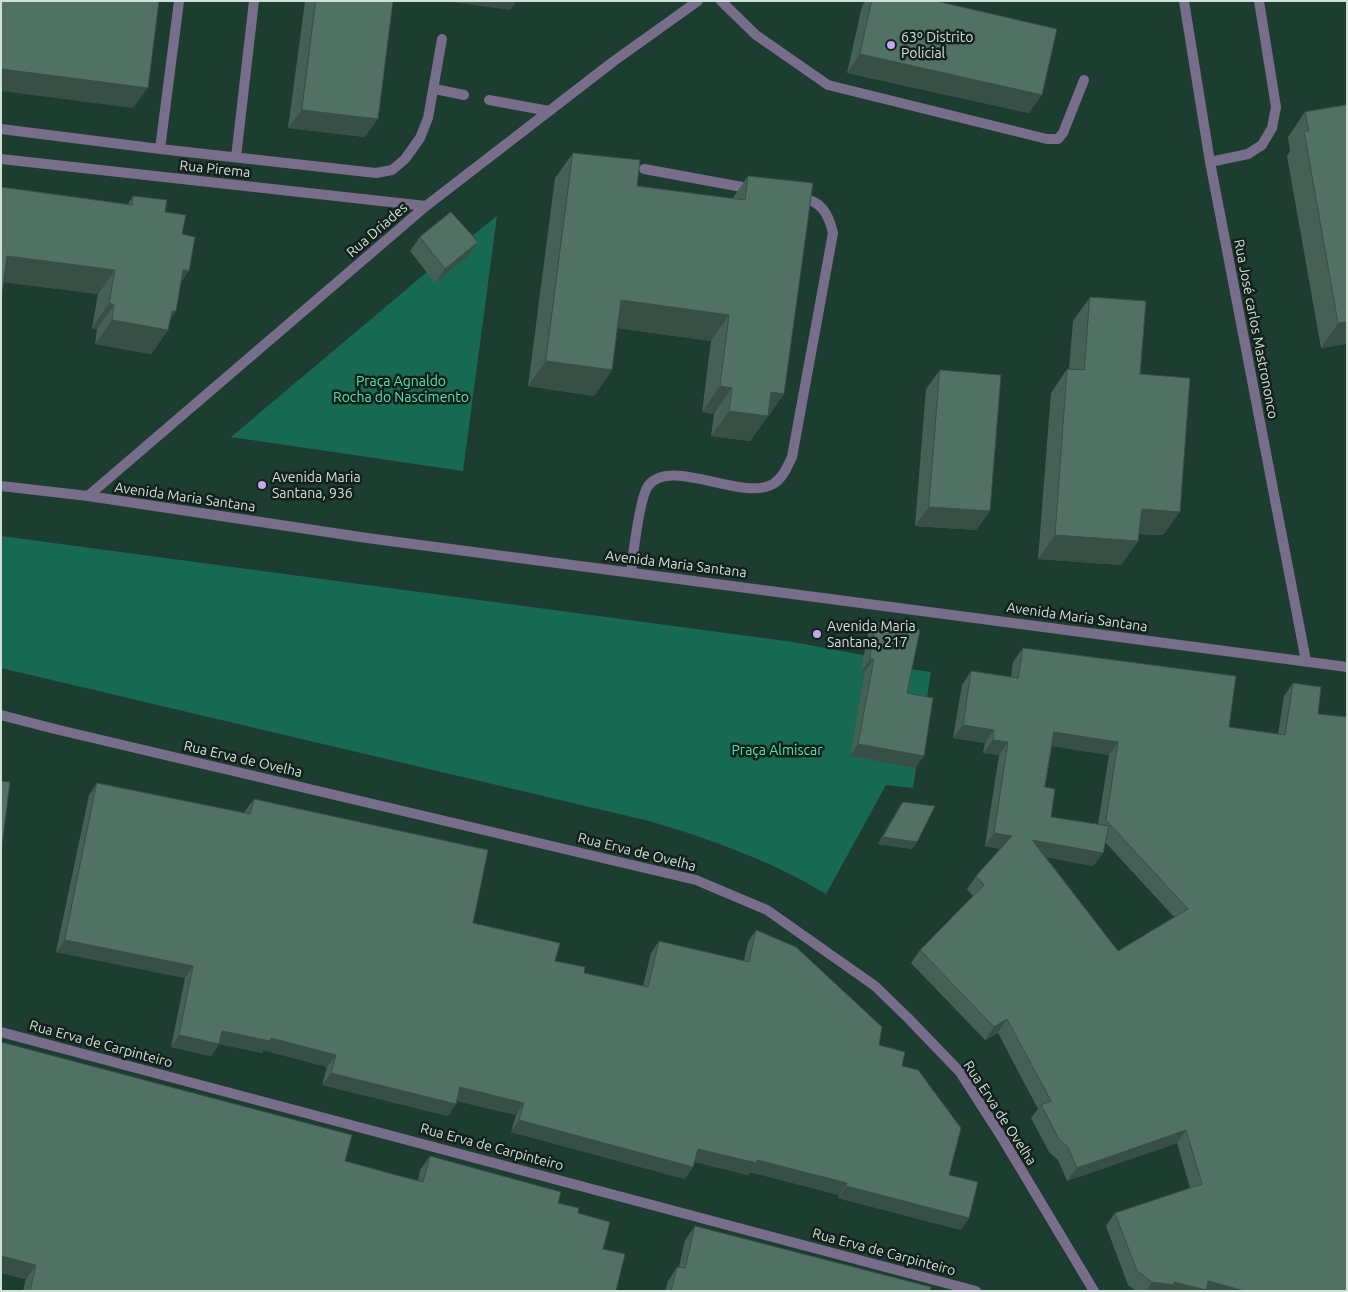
<!DOCTYPE html>
<meta charset="utf-8">
<style>
body{margin:0}
#map{position:relative;width:1348px;height:1292px;overflow:hidden;background:#1d3d31;font-family:Ubuntu,sans-serif}
canvas{display:block}
.frame{position:absolute;inset:0;border:2px solid #cfe1d9;pointer-events:none}
</style>
<div id="map">
<canvas width="1348" height="1292"></canvas>
<div class="frame"></div>
</div>
<script>
const context = document.querySelector('canvas').getContext('2d');
context.lineJoin = 'round';
function fillPath(path, color) {
  context.fillStyle = color;
  context.fill(path, 'evenodd');
}
function stroke(path, color, width, dash) {
  context.strokeStyle = color;
  context.lineWidth = width;
  context.lineCap = dash ? 'butt' : 'round';
  context.setLineDash(dash || []);
  context.stroke(path);
}
function label(font, color, halo, rows, align = 'center') {
  context.font = font + ' Ubuntu,sans-serif';
  context.lineWidth = 5;
  context.setLineDash([]);
  context.textBaseline = 'middle';
  context.strokeStyle = halo;
  context.fillStyle = color;
  for (const [text, x, y, turn = 0] of rows) {
    context.save();
    context.translate(x, y);
    context.rotate((+turn || 0) * Math.PI / 180);
    context.textAlign = isNaN(turn) ? turn : align;
    if (halo) context.strokeText(text, 0, 0);
    context.fillText(text, 0, 0);
    context.restore();
  }
}
fillPath(new Path2D(`
 M497,216L463,471L231,437L427,272Z
 M1,536L793,642L900,662L904,668L931,672L913,788L886,785L826,894C772,861 710,839 649,821L1,668Z`), '#176a51');
stroke(new Path2D(`
 M721,1L756,35L828,85L1047,139H1058L1063,133L1084,80
 M435,89L464,95
 M489,100L549,111
 M1,129L160,149L376,173L392,170L405,159L420,138L428,118L442,39
 M160,149L179,1
 M236,157L254,1
 M1210,162L1248,154L1262,145L1272,128L1276,107L1259,1
 M644,169L753,189
 M631,572C633,555 640,497 648,486C670,456 742,502 773,484C783,478 787,467 792,457L833,233C828,212 821,201 799,197`), '#796d8c', 10);
stroke(new Path2D(`
 M1184,1L1210,162L1306,661
 M1,159L426,206
 M88,496L426,206L614,61L698,1
 M1,715L59,730L696,880L767,910L875,986L908,1018L960,1072L1001,1136L1094,1291
 M1,1032L976,1291`), '#796d8c', 10);
stroke(new Path2D(`
 M1,486L88,496L367,538L1347,667`), '#796d8c', 10);
fillPath(new Path2D(`
 M305,1H393L365,137L288,128Z
 M865,1H936L1029,113L847,73L862,6Z
 M1347,105V344L1321,348L1287,156L1290,151L1288,137L1305,112Z
 M573,153L637,186L732,199L748,176L784,394L750,441L711,436L714,414L702,412L711,341L617,328L612,370L594,396L528,386L555,178Z
 M1,187L128,204L133,196L165,212L182,234L181,283L176,311L170,318L168,330L151,354L95,344L97,329L92,328L98,294L4,282Z
 M420,237L478,242L468,256L435,283L410,251Z
 M1090,297L1140,374L1163,535L1139,534L1138,541L1121,565L1038,559L1051,393L1067,369H1069L1073,321Z
 M940,370L990,511L976,530L915,526L926,389Z
 M876,622L907,693L915,768L850,756L865,671H861L868,634Z
 M1023,648L1229,727L1278,734L1284,696L1293,683L1318,714L1347,1291H1136L1128,1285L1106,1226L1115,1213L1190,1188L1177,1143L1067,1181L1058,1160L1049,1152L1031,1118L1038,1109L998,1033L985,1040L911,963L920,950L973,896L967,889L976,876L1001,849L985,846L999,755L983,753L985,743L953,738L962,685L971,671L1011,677L1013,662ZM1052,746L1109,755L1098,824L1051,817L1045,787ZM1105,842L1174,917L1118,951L1046,857L1093,866L1103,853Z
 M97,783L245,813V811L254,799L473,923L555,961L584,973L643,986L651,953L659,941L744,961L748,942L756,930L902,1066L949,1175L961,1230L838,1198L839,1195L750,1172L748,1175L695,1162L693,1167L685,1179L511,1132L516,1115L457,1101L456,1104L448,1116L322,1085L327,1067L263,1050L262,1053L219,1044L211,1056L171,1047L185,978L56,952L89,795Z
 M903,802L912,849L878,844L898,809Z
 M1,1042L345,1161L418,1181L420,1170L430,1156L558,1203L578,1213L603,1249L616,1291H23L26,1279L1,1273Z
 M695,1226L930,1291H665L668,1281L677,1267H679L685,1240Z`), '#456156');
fillPath(new Path2D(`
 M444,1H517L510,10Z
 M860,54L1042,95L1029,113L847,73Z
 M1,69L148,88L133,108L1,91Z
 M302,110L378,119L365,137L288,128Z
 M478,242L468,256L435,283L445,269Z
 M7,256L115,270L98,294L1,282Z
 M183,270L189,271L172,295Z
 M621,300L729,315L711,341L603,326Z
 M109,303L114,305L97,329L92,328Z
 M172,311H176L163,329L168,330L151,354L95,344L112,320Z
 M1347,322V344L1321,348L1338,323Z
 M546,361L612,370L594,396L528,386Z
 M720,386L732,388L714,414L702,412Z
 M771,392L784,394L750,441L711,436L729,411Z
 M929,507L990,511L976,530L915,526Z
 M1142,509L1180,512L1163,535L1126,533Z
 M1055,535L1138,541L1121,565L1038,559Z
 M870,659H874L865,671H861Z
 M963,725L994,730L985,743L953,738Z
 M1054,732L1118,742L1109,755L1045,745Z
 M993,740L1008,742L999,755L983,753Z
 M858,744L924,756L915,768L850,756Z
 M994,833L1012,836L1003,849L985,846Z
 M883,837L917,842L912,849L878,844Z
 M1032,840L1103,853L1093,866L1023,853Z
 M65,940L193,966L185,978L56,952Z
 M1007,1019L998,1033L985,1040L994,1027Z
 M222,1031L271,1038L336,1055L327,1067L263,1050L262,1053L214,1043Z
 M179,1035L219,1044L211,1056L171,1047Z
 M331,1073L456,1104L448,1116L322,1085Z
 M460,1087L524,1103L516,1115L452,1100Z
 M519,1120L693,1167L685,1179L511,1132Z
 M1186,1130L1177,1143L1067,1181L1077,1168Z
 M698,1149L757,1160L847,1183L839,1195L750,1172L748,1175L690,1161Z
 M846,1186L969,1218L961,1230L838,1198Z
 M1,1256L36,1265L26,1279L1,1273Z
 M1208,1281L1245,1291H1146L1152,1282Z`), '#384f46');
const building = new Path2D(`
 M1,1H159L148,88L1,69Z
 M316,1H393L378,119L302,110Z
 M872,1H936L1057,29L1042,95L860,54Z
 M1347,105V322L1338,323L1304,131H1309L1305,112Z
 M573,153L640,160L637,186L745,200L748,176L813,183L784,394L771,392L768,416L729,411L732,388L720,386L729,315L621,300L612,370L546,361Z
 M1,187L132,205L133,196L167,200L165,212L186,215L182,234L195,237L189,271L183,270L176,311H172L168,330L112,320L114,305L109,303L115,270L7,256L1,301Z
 M451,212L478,242L445,269L420,237Z
 M1090,297L1146,301L1140,374L1190,378L1180,512L1142,509L1138,541L1055,535L1067,369L1084,370Z
 M940,370L1001,375L990,511L929,507Z
 M876,622L920,630L907,693L933,698L924,756L858,744L874,659H870Z
 M1023,648L1236,676L1229,727L1285,735L1293,683L1321,687L1318,714L1347,717V1291H1245L1208,1281L1206,1290L1174,1282V1285L1152,1282L1137,1271L1115,1213L1202,1184L1186,1130L1077,1168L1068,1147L1059,1139L1041,1105L1051,1101L1007,1019L994,1027L920,950L984,885L976,876L1012,836L994,833L1008,742L993,740L994,730L963,725L971,671L1018,678ZM1054,732L1118,742L1106,820L1188,909L1118,951L1032,840L1103,853L1109,826L1051,817L1055,789L1045,787Z
 M1,781L10,782L1,854Z
 M97,783L250,814L254,799L488,850L473,923L560,943L555,961L585,967L584,973L648,987L659,941L749,962L756,930L796,947L882,1027L879,1045L905,1052L902,1066L918,1070L961,1128L949,1175L978,1182L969,1218L846,1186L847,1183L757,1160V1163L698,1149L693,1167L519,1120L524,1103L460,1087L456,1104L331,1073L336,1055L271,1038L270,1041L222,1031L219,1044L179,1035L193,966L65,940Z
 M903,802L935,806L917,842L883,837Z
 M1,1042L352,1135L345,1161L396,1175L423,1182L430,1156L561,1192L558,1203L579,1208L578,1213L610,1222L603,1249L625,1254L616,1291H30L36,1265L1,1256Z
 M695,1226L931,1287L930,1291H671L677,1267L685,1268Z`);
fillPath(building, '#507164');
stroke(building, '#384f46', 1);
for (const [x, y, r, color] of [
 [891,45,5,"#c5a7f1"],
 [262,485,5,"#c5a7f1"],
 [817,634,5,"#c5a7f1"]
]) {
  const dot = new Path2D();
  dot.arc(x, y, r, 0, 2 * Math.PI);
  context.fillStyle = color;
  context.fill(dot);
  stroke(dot, '#13201b', 2);
}
label('14px', '#cfe1d9', '#13201b', [
 ["63º Distrito",901,37],
 ["Policial",901,53],
 ["Avenida Maria",272,477],
 ["Santana, 936",272,493],
 ["Avenida Maria",827,626],
 ["Santana, 217",827,642]
], 'left');
label('14px', '#cfe1d9', '#13201b', [
 ["Rua Pirema",215,169,6],
 ["Rua Driades",377,230,-41],
 ["Rua José carlos Mastrononco",1256,329,79],
 ["Avenida Maria Santana",185,497,8],
 ["Avenida Maria Santana",676,564,7],
 ["Avenida Maria Santana",1077,617,8],
 ["Rua Erva de Ovelha",243,759,13],
 ["Rua Erva de Ovelha",637,852,14],
 ["Rua Erva de Carpinteiro",101,1044,15],
 ["Rua Erva de Ovelha",1000,1113,57],
 ["Rua Erva de Carpinteiro",492,1147,15],
 ["Rua Erva de Carpinteiro",884,1252,15]
]);
label('14px', '#54e3b4', '#13201b', [
 ["Praça Agnaldo",401,381],
 ["Rocha do Nascimento",401,397],
 ["Praça Almiscar",777,750]
]);
</script>
